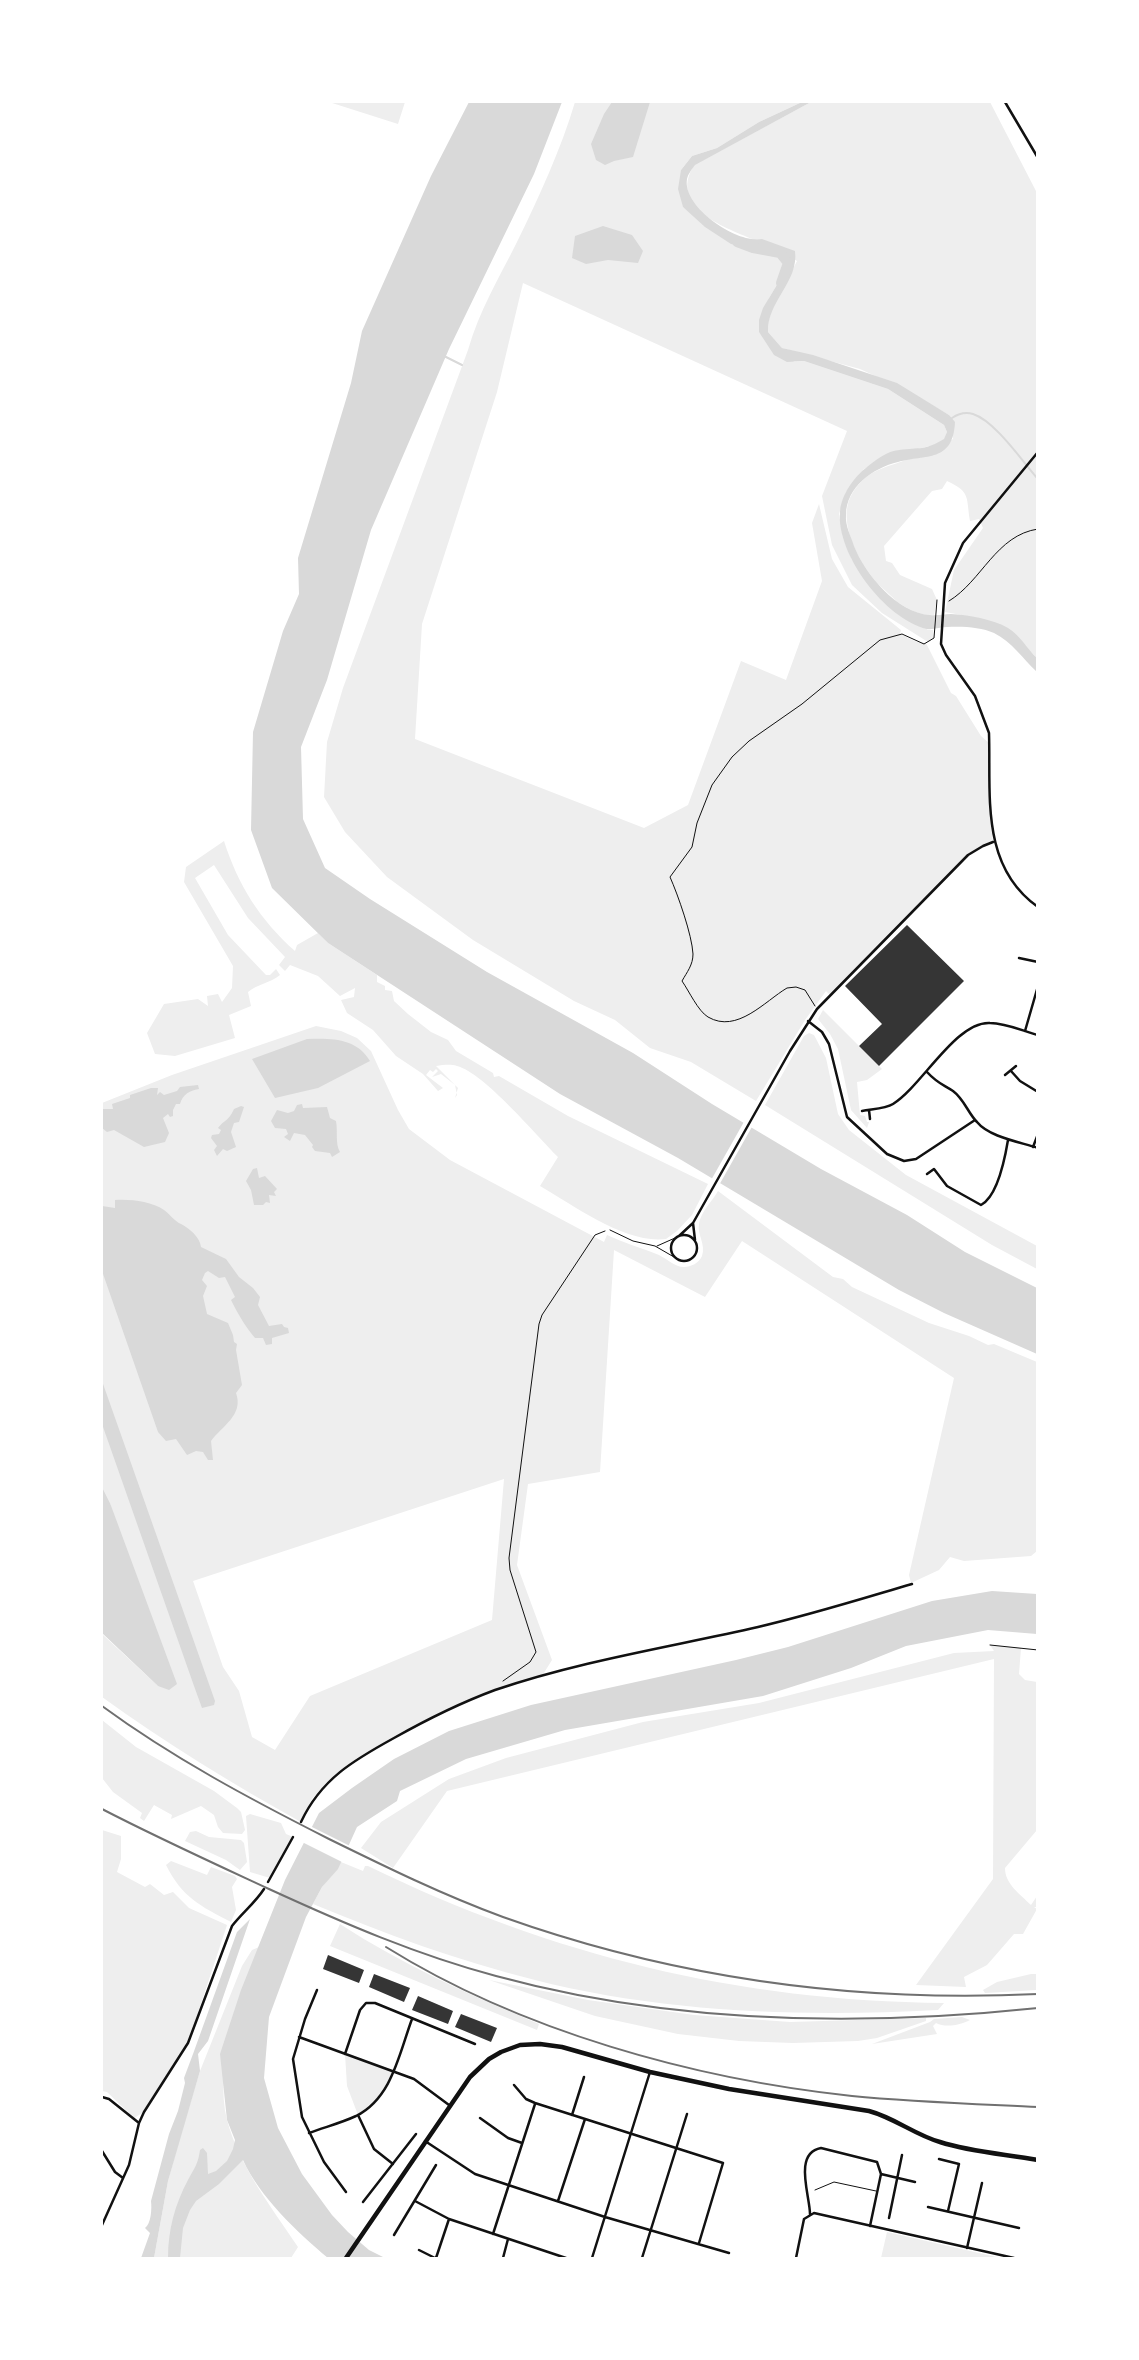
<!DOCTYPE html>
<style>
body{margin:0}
#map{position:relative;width:1139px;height:2360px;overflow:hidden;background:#fff;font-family:"PT Sans",sans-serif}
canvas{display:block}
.frame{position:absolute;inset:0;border:103px solid #fff;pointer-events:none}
</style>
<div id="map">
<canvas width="1139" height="2360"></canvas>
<div class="frame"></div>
</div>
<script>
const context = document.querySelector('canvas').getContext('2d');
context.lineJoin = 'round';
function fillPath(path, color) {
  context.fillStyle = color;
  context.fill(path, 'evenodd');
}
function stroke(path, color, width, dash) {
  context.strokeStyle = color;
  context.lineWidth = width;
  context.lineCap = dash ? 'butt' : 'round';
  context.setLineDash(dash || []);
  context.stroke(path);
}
fillPath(new Path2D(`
 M329,102H405L398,124Z
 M575,102H802L759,122L717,148L692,156L681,170L683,207L759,248L778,253L787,259V268L769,298L759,332L794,362L804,361L888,389L944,425L947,432L945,439L934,445L913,450H899L864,469L846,492L839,514L843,538L852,560L928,630H933L934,638L928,642L882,613L852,585L832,545L822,496L847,431L523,283L497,392L422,624L415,739L644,828L688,805L741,661L786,680L822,581L812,523L819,504L832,559L848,587L901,630L900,634L917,642L926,643L951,693L956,696L981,736L989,743L990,819L993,842L973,851L830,995L826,991L805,1020L756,1101L691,1062L650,1048L615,1020L574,1001L473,940L387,877L345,832L324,797L327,742L343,688L468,350C479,311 499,278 517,242C539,197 561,149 575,102Z
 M811,102H990L1037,193V658L1031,652L967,616L945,612L954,570L983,528L979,519L970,521C966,497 971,492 947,481L942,489L932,491L884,546L886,561L892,563L900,575L932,589L937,600L934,615C890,618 828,534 852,494C867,469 885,468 909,459C924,454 939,446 953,439L949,415L910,392L860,369L782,348L768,332C767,307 786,284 797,261C784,254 771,246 757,241C727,228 667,209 694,165Z
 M224,841C238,885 260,920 295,951L297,945L318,933L328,943L377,975V982L385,986V990L392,991L394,1001L408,1014L431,1032L448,1040L456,1051L493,1073L494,1077L499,1076L568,1116L708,1184L692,1215L677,1231L666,1239C625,1244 575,1206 540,1186L558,1157C536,1135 484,1073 457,1066C450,1064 444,1065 436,1066L458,1088L455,1098L457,1095L455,1085L441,1074L432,1077L438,1071L436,1069L433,1072L430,1070L426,1075L443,1088L438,1091L423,1074L396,1056L373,1030L347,1013L341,1000L354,997L355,988L340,996L318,976L290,965L285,971L279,965L285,957L248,918L214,865L195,878L228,935L266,975H270L276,969L280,975C270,983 258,984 248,992L251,1006L229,1015L235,1038L175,1056L155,1054L147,1033L164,1004L198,999L208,1006L207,996L218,994L222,1002L232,988L233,966L184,882L186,867Z
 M823,1010L882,1069L867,1080L857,1082L860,1115L865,1116L867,1122H869L867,1128L851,1110L838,1049L830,1034L818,1019Z
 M316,1026L341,1031L357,1038L371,1051L398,1110L409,1129L450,1160L604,1242L607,1235C624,1243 642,1248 659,1255C667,1259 675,1267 684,1267C691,1267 699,1263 702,1256C706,1244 697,1235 699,1224C701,1211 712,1202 718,1191L833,1277L843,1279L852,1287L929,1323L969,1336L988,1345L994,1344L1037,1362V1551L1031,1556L964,1561L950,1557L939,1570L911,1583L909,1575L954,1378L742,1241L705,1297L614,1250L600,1472L528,1484L517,1565L552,1660L542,1676L495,1690L453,1707L361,1756L327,1782L312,1799L301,1822C234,1785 164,1742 102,1697V1634L158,1686L110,1503L102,1487V1103L172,1075ZM504,1479L492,1620L310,1696L275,1750L252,1737L239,1691L223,1667L193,1581Z
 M809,1033L814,1035L826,1058L838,1114L849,1130L906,1175L1037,1246V1269L992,1245L765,1105L804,1036Z
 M990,1645L1021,1648L1019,1674L1025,1680L1037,1682V1830L1005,1868C1005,1884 1020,1894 1031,1905L1037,1896V1907H1034L1037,1909L1023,1934H1014L987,1965L964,1977L966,1987L916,1985L993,1879L994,1659L447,1791L393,1868L361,1848L381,1822L449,1779L506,1758L643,1722L759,1703L954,1653L994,1651Z
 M102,1720L136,1747L214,1791L237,1808L241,1812L245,1830L242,1834L223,1833L218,1827L214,1815L201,1806L171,1819L172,1815L154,1805L144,1821L140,1818L142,1813L113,1792L102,1778Z
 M250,1814L281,1823L286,1834L293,1837L270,1878L250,1872L246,1816Z
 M102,1830L121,1836V1859L117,1872L145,1887L150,1884L164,1895L173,1892L189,1908L227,1925L188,2043L144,2112L134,2118L107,2092L102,2091Z
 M196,1831L209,1837L241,1840L244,1843L247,1862L240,1870L226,1860L185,1841L190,1832Z
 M171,1861L207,1875L211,1867L235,1876L237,1879L232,1887L236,1910L231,1922C200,1906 182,1897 166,1865Z
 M341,1862L363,1871L365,1866H368C553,1956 738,2001 944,2003L938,2010C804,2017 665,2013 535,1980C459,1961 385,1934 313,1904L322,1887Z
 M340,1924C403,1965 470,1995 539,2024L537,2030L330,1946Z
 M259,1947C239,1996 214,2067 227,2120C239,2166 272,2208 298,2247L291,2258H154L168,2181L180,2137L200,2071L242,1966L252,1950Z
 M1031,1974H1037V1990L985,1993L983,1990L997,1982Z
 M489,1980L588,2000L694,2015L790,2022L926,2018V2021L877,2038L858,2041L793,2043L739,2041L678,2034L595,2016Z
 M962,2017L970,2020C960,2025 946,2028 936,2023L933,2026L937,2034L872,2044L930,2022L934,2019Z
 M345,2054L393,2072C386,2091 374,2102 358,2115L347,2086Z
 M887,2232L1001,2258H881Z`), '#eee');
fillPath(new Path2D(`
 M469,102H562L534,174L449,349L371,530L327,680L301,747L303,819L325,868L370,899L487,972L633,1053L712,1104L821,1169L907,1215L965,1252L1037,1288V1354L944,1313L899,1290L678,1158L560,1094L328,943L272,888L251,830L253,732L283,631L299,594L298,558L351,383L362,331L431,176Z
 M612,102H650L633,157L614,161L605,165L596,160L591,144L604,114Z
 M802,102H811L695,165C692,169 688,174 687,179C682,207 737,244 762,239L795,251C799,282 767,301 768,332L782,348L813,355L897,383L949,415L955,422C953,463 926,454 898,462C873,468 846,487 846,515C845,526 851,536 854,546C865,574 897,613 930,615C937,616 944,614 951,614C968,615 993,619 1008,628C1020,635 1027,649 1037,658V672C1023,659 1012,642 994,633C981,627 962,626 947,627C941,627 933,630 927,629C885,619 836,554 840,512C841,495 854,477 867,467C876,460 887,451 899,450C920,447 924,451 944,439L947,432L944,425L888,389L804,361L787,362L774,355L759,332V320L763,308L787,268V259L778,253L731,244L705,227L683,207L678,189L681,170L692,156L717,148L759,122Z
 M603,226L632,235L643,251L638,263L608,260L586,264L572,258L575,236Z
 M307,1039C331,1038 357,1038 370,1061L318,1088L275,1098L252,1059Z
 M198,1085L199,1089C189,1091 183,1094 180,1104H176L173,1110V1116L170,1117L168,1114L163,1118L169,1133L165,1142L144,1147L114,1130L107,1132L102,1128V1109H113L112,1104L130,1098V1095L151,1088H158L157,1095L160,1092L164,1095L177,1091L180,1087Z
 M302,1104L303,1108L327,1107L330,1118L336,1121C338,1132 335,1144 340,1152L332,1157L330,1153L315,1151L312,1147L313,1145L305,1135L294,1133L290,1141L284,1137L288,1134L286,1129L275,1128L271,1121L277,1110L288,1113L294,1111L297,1105Z
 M241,1106L244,1107L239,1122L234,1123L231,1132L236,1147L227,1151L223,1149L217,1156L214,1150L217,1146L211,1138L212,1135L219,1134L221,1130L218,1128C225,1119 228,1122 234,1109Z
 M257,1168L259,1178L265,1176L277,1189L274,1192L276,1196L269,1195L270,1203L266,1202L263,1205H254L251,1190L246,1181L253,1169Z
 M115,1200C130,1199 151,1201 164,1210C170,1214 174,1221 181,1224C189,1228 200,1237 201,1247L226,1259L239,1277L253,1288L260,1297L258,1305L269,1326L282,1324L284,1327L288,1328L289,1333L272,1338V1344L266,1345L263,1338H255C245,1326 238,1314 231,1300L235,1297L225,1277L219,1278L208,1271L205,1273L202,1280L207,1286L203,1296L207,1314L228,1323L233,1335L234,1342L237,1344L236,1350L242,1385L236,1393C244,1415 222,1426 211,1441L213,1460H208L203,1452L196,1451L187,1455L176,1439L166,1441L158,1432L102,1271V1206L115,1208Z
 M102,1381L215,1701L214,1705L202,1708L194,1686L102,1424Z
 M102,1487L110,1503L177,1684L169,1690L158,1686L102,1633Z
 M992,1591L1037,1594V1634L988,1630L906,1646L851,1668L763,1696L565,1730L466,1759L400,1791L397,1801L357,1827L338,1869L322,1887L306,1917L269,2017L264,2078L278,2128L302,2174L332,2215L348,2232L369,2250L385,2258H328C298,2233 259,2196 243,2160L219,2184L196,2201L190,2210L183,2228L180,2258H168C168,2230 175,2204 188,2180C195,2167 198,2164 200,2150L203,2148L207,2153L208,2174L216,2171L227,2161L233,2149L235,2140L227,2120L220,2054L241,1990L285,1880L319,1813L352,1788L394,1759L449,1731L531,1705L736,1660L788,1647L932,1601Z
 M250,1919L208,2041L198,2054L200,2071L168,2181L154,2258H141L150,2233L145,2228C151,2224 152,2209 151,2201L169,2134L178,2111L185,2083L184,2078L193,2054L237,1932Z`), '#d9d9d9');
fillPath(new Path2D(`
 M745,1120L753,1125L718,1187L710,1182Z
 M310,1826L352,1847L344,1863L302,1842Z`), '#fff');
stroke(new Path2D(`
 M444,356L462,365
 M952,418C958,414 966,412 973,414C995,421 1022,461 1038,479`), '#d9d9d9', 2);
stroke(new Path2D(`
 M737,242L753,248L780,253L788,263L781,283`), '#d9d9d9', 10);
fillPath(new Path2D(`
 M907,925L964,981L879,1066L859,1046L882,1024L845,986Z
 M328,1955L364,1970L359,1983L323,1969Z
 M374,1974L410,1988L404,2002L369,1987Z
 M418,1996L453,2011L448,2024L412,2010Z
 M461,2014L497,2028L491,2042L455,2027Z`), '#353535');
stroke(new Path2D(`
 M949,601C982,581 996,535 1038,529
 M815,1006L805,990L796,987L787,988C765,1001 737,1034 708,1017C698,1011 689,991 682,981C687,972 693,965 693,954C692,935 678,895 670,877L692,847L697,823L712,785L732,757L749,741L802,704L880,640L902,634L924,644L934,638L937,600
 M990,1645L1038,1650
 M503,1681L530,1662L536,1652L510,1570L509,1558L539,1324L542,1315L595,1235L605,1231`), '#111', 1);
stroke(new Path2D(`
 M610,1230L633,1241L655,1246L674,1257
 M657,1246L675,1238
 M815,2190L834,2182L876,2191`), '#111', 1);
stroke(new Path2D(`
 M1005,102L1038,158
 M1038,452L963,543L945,583L941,644L946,655L975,696L989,733C991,795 980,866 1038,907
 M1019,958L1038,962
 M808,1021L822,1032L829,1044L847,1117L887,1154L904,1161L916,1159L975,1120
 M1025,1031L1038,986
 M1011,1071L1020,1081L1038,1092
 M927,1072C937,1083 942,1084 953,1091C964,1099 968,1113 977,1122C989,1137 1020,1142 1038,1148
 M1005,1075L1016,1066
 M869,1110L870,1119
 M862,1111C872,1109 885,1109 893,1104C922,1086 956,1021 990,1023C1006,1023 1023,1031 1038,1035
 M1033,1147L1038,1134
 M927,1174L934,1169L947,1186L981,1205C998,1196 1005,1158 1008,1140
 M693,1223L695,1240
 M671 1248a13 13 0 1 1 26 0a13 13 0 1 1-26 0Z
 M679,1236L693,1223L790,1051L817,1009L968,855L983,846L993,842
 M301,1822C321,1779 354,1760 394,1738C426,1720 460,1703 495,1690C580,1661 670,1647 758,1627C810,1615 861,1599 912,1584
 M268,1882L293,1837
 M317,1990L305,2019L293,2059L302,2117L324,2162L346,2192
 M299,2037L414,2079L449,2105
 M345,2054L360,2010L366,2003H375L475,2044
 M514,2085L526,2099L535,2103L723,2163L699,2243
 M102,2097L109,2099L139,2123
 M358,2115L374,2149L393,2164
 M572,2115L584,2077
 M480,2118L508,2138L522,2143
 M309,2133C325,2127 341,2123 356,2116C392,2098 399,2054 412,2019
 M425,2141L475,2174L605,2217L729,2253
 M102,2151L115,2172L123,2178
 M939,2159L959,2164L948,2211
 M415,2201L449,2219L566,2258
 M558,2201L585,2119
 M363,2202L416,2134
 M928,2207L1019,2228
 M810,2214C810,2196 793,2153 821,2148L877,2162L881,2174
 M889,2218L902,2155
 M102,2225L129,2165L139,2123L144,2112L188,2043L232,1926C242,1913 255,1903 264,1889
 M870,2226L881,2174L915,2182
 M493,2234L535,2104
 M394,2235L436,2165
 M967,2248L982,2183
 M419,2250L435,2258
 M436,2258L449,2219
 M503,2258L508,2239
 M592,2258L650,2072
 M642,2258L687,2114
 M796,2258L804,2219L814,2213L1014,2258`), '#111', 2.5);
stroke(new Path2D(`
 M346,2258L470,2077L489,2059L501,2052L520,2045L540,2044L562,2047L650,2072L729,2089L869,2111C895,2118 915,2135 940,2142C971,2152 1005,2154 1038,2160`), '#111', 4.5);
stroke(new Path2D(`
 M102,1706C173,1758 250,1799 329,1839C386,1867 443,1895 503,1917C677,1979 853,2003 1038,1994
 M102,1809C156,1837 213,1863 269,1889C343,1923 417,1955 496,1976C672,2024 857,2027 1038,2008
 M386,1947C521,2031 694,2079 852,2096C914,2102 976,2104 1038,2107`), '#707070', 2);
</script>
